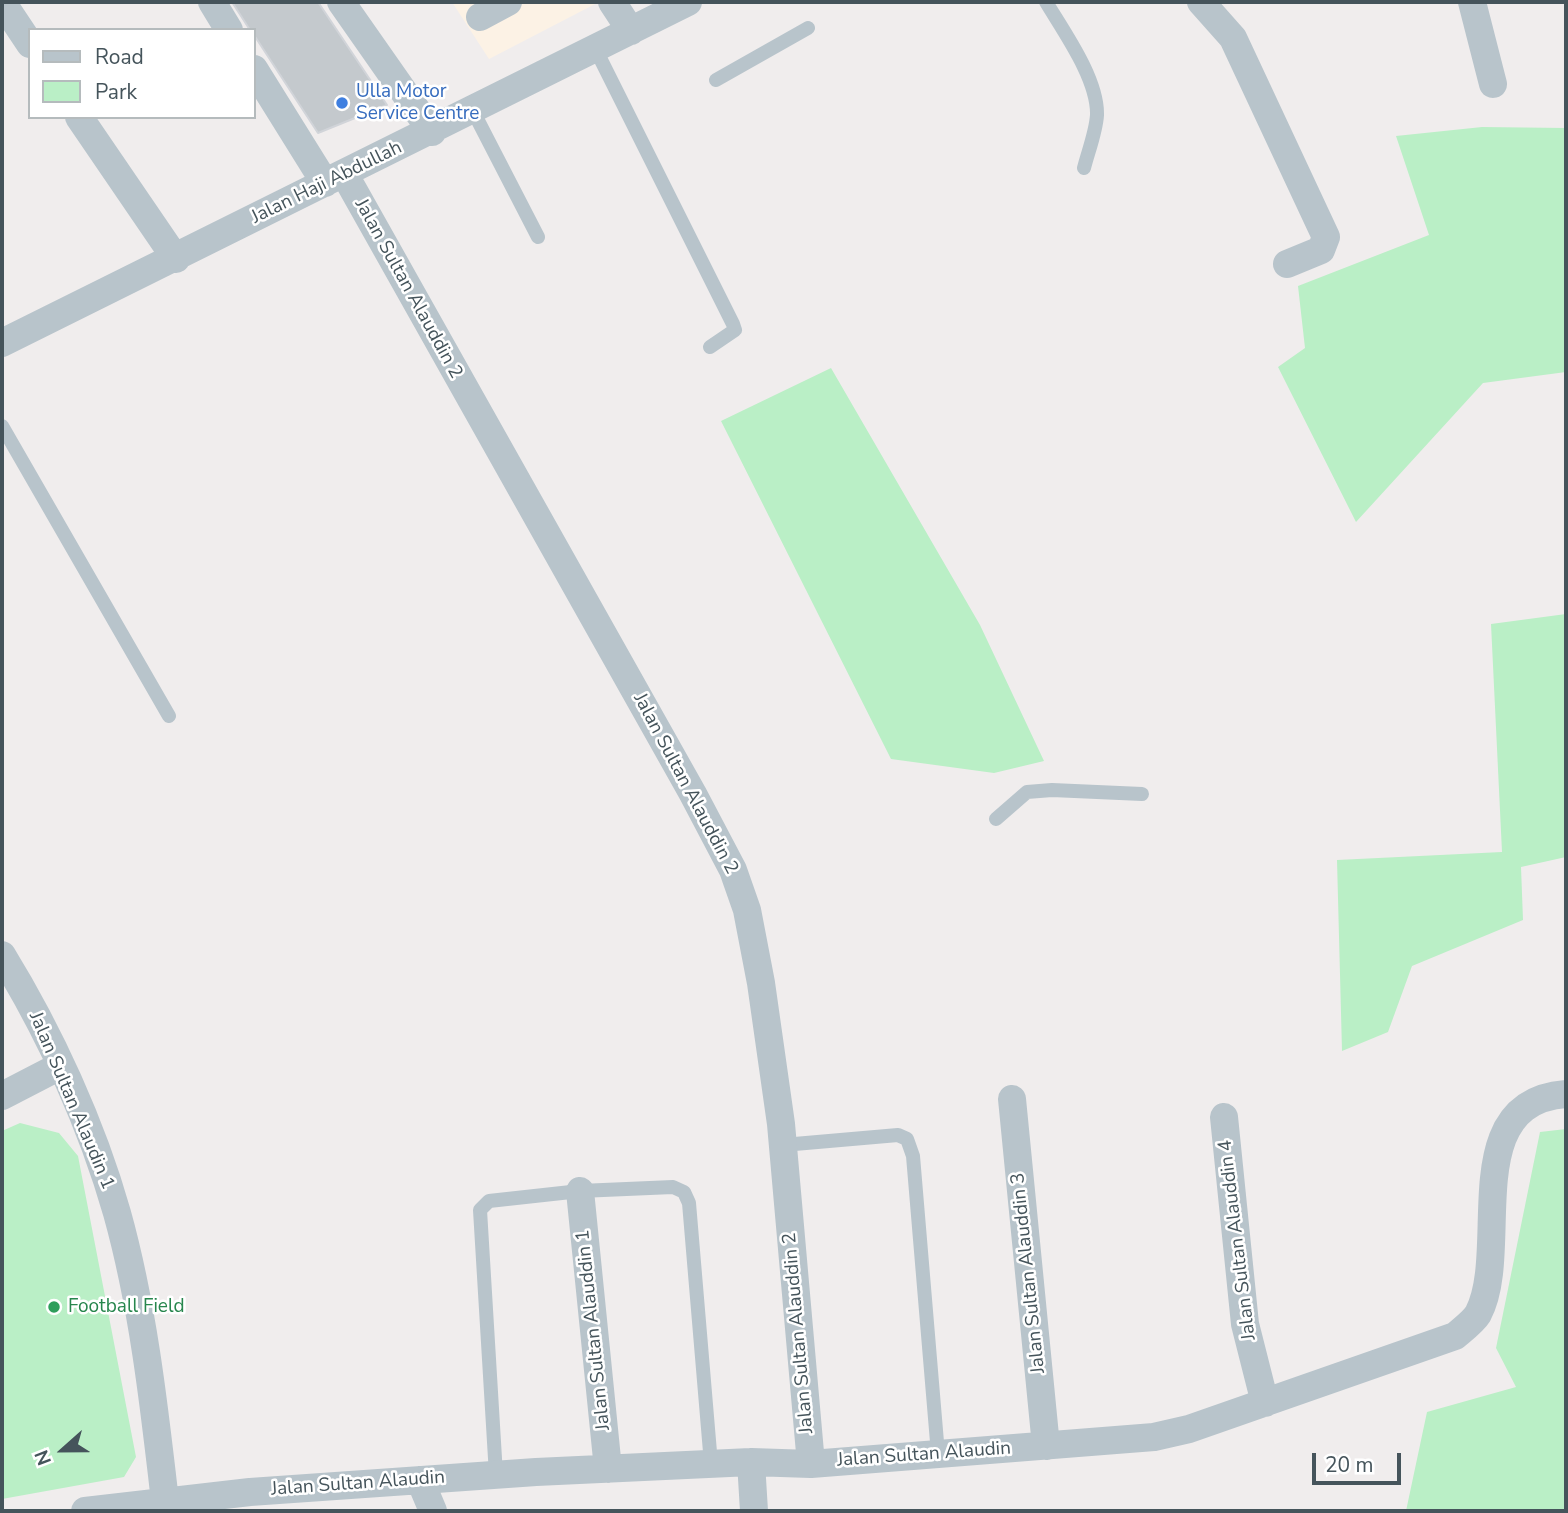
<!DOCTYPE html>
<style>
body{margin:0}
#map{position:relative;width:1568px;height:1513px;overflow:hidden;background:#f0eded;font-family:"Nunito Sans",sans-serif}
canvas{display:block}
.frame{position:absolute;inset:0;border:4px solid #45545b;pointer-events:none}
.legend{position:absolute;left:28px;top:28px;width:228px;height:91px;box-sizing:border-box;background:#fff;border:2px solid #b5bbbd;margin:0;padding:9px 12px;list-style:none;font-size:21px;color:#45545b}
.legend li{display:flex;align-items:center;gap:14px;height:35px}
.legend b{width:35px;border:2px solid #b5bbbd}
.north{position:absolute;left:28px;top:1415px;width:70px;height:70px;-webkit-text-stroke:5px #fff;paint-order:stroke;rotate:249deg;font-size:19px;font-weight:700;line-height:28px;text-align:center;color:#45545b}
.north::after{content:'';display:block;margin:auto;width:24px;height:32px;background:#45545b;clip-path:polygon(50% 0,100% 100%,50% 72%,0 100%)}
.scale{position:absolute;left:1312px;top:1453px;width:89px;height:32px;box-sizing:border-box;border:4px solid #45545b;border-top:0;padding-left:9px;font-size:21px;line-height:24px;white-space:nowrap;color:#45545b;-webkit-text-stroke:5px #fff;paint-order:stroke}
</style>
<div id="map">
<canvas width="1568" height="1513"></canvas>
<div class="frame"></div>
<ul class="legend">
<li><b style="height:9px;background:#b8c4cb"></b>Road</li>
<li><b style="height:19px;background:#baefc6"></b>Park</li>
</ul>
<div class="north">N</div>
<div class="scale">20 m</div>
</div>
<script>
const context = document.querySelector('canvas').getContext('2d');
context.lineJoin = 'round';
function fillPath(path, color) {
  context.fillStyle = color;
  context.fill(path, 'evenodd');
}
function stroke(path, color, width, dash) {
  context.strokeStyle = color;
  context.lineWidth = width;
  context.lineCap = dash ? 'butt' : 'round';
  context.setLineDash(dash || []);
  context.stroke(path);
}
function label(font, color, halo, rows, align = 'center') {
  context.font = font + ' "Nunito Sans",sans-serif';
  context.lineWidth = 5;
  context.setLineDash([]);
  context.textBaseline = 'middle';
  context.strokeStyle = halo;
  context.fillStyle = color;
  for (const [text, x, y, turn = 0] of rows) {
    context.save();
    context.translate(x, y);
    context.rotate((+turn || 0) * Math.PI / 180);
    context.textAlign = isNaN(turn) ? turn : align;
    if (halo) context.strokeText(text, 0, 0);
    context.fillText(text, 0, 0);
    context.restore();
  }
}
fillPath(new Path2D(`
 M452,2H599L489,59Z`), '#fcf2e5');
fillPath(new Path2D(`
 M1482,127L1566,128V372L1483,383L1356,522L1278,367L1305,348L1298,286L1429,235L1396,136Z
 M831,368L980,625L1044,761L994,773L891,759L721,421Z
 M1566,614V857L1521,867L1523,920L1412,966L1388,1032L1342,1051L1337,860L1502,852L1491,624Z
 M20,1123L59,1133L78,1156L136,1457L124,1477L2,1499V1131Z
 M1566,1129V1511H1406L1427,1412L1516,1387L1496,1348L1540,1132Z`), '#baefc6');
const building = new Path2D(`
 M232,2H318L387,105L318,133L254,35V30H250Z`);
fillPath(building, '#c4c9cd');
stroke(building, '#d1d4d9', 2);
stroke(new Path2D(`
 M1046,2C1064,32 1098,79 1097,115C1096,132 1088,152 1084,168
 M595,48L733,324L735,330L710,347
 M716,80L808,28
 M473,111L538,237
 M2,426L169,716
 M996,819L1027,792L1052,790L1142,794
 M783,1145L898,1135L907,1139L913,1156L938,1454
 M496,1475L480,1210L489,1201L580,1191L673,1187L684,1192L689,1203L711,1464`), '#b8c4cb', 14);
stroke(new Path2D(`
 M2,2L30,44
 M212,2L229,30
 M341,2L432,132
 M612,2L631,31
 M1201,2L1233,38L1326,237L1321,250L1287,264
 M1472,2L1493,84
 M480,17L508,2
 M254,69L325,183
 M79,117L176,259
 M345,175L693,794L733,870L747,910L761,983L781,1124L811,1464
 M2,343L688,2
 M2,955C50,1033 92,1125 117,1213C143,1306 154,1405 165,1501L170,1511
 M2,1096L60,1066
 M1012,1099L1046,1446
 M1224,1117L1245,1324L1265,1403
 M580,1191L608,1469
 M751,1462L754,1511
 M420,1480L433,1511
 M85,1511L250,1492L536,1472L751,1462L811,1464L1154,1437L1189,1429L1455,1336C1462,1330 1473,1322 1478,1314C1512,1250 1456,1102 1566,1094`), '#b8c4cb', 28);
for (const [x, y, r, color] of [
 [342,103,7,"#3f7fe0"],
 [54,1307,7,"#2e9e5b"]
]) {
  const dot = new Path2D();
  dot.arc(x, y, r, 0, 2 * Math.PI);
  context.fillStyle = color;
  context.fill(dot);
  stroke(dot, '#fff', 2.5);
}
label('19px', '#366cbe', '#fff', [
 ["Ulla Motor",356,92],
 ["Service Centre",356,114]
], 'left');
label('19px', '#45545b', '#fff', [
 ["Jalan Haji Abdullah",327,183,-26],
 ["Jalan Sultan Alauddin 2",408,289,61],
 ["Jalan Sultan Alauddin 2",685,784,62],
 ["Jalan Sultan Alaudin 1",71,1101,67],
 ["Jalan Sultan Alauddin 4",1238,1240,-97],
 ["Jalan Sultan Alauddin 3",1029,1273,-96],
 ["Jalan Sultan Alauddin 1",594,1330,-96],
 ["Jalan Sultan Alauddin 2",799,1333,-95],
 ["Jalan Sultan Alaudin",924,1455,-4],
 ["Jalan Sultan Alaudin",358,1484,-4]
]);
label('19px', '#27864d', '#fff', [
 ["Football Field",68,1307]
], 'left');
</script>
